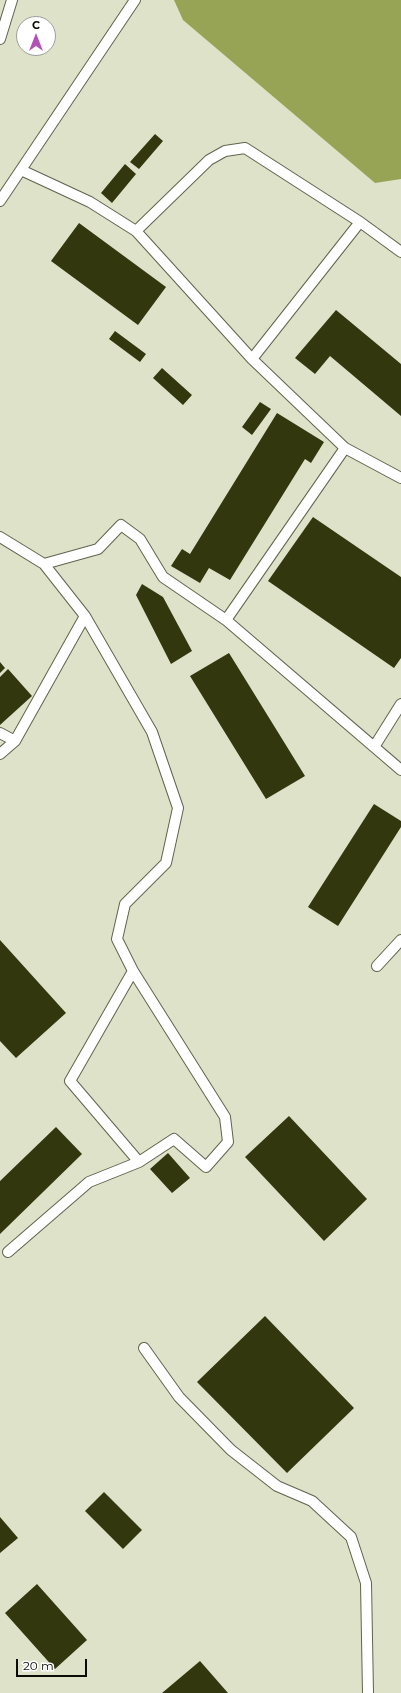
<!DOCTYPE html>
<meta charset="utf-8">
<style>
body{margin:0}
#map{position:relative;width:401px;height:1693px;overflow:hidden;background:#dde2c9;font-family:Montserrat,sans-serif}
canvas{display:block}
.north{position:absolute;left:16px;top:16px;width:40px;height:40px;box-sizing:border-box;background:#fff;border:1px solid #9d9e9b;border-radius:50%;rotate:0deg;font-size:11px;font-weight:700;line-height:16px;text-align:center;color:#0b0d05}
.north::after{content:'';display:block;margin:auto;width:14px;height:18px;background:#b451b7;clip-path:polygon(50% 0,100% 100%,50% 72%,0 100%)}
.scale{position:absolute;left:16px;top:1659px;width:71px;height:18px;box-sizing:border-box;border:2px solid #0b0d05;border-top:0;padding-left:5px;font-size:12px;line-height:14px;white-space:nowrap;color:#0b0d05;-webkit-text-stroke:3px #fff;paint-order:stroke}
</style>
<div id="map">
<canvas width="401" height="1693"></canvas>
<div class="north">С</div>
<div class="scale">20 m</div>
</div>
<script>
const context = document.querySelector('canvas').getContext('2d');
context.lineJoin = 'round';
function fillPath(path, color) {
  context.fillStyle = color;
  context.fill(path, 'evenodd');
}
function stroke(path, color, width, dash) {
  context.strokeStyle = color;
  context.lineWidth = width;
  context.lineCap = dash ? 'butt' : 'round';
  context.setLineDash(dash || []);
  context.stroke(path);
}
fillPath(new Path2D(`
 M174,0H401V179L375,183L183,20Z`), '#97a355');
fillPath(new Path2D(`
 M155,134L163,141L139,169L130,162Z
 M125,164L136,174L112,203L101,193Z
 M79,223L166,287L138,325L51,261Z
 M336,310L401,364V416L330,356L315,374L295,358Z
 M115,331L146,354L140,362L109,339Z
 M162,368L192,395L183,405L153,378Z
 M260,402L271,409L252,435L242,427Z
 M277,413L324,442L311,463L305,459L230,580L209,568L200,583L171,566L182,549L190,554Z
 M313,517L401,577V658L394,668L268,581Z
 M142,584L163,597L192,651L171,664L136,595Z
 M229,653L305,776L266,799L190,676Z
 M0,662L5,668L0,673Z
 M8,669L32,696L0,725V677Z
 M374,804L401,821V827L338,926L308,907Z
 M0,940L66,1013L16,1058L0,1041Z
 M289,1116L367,1199L324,1241L245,1157Z
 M56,1127L82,1154L0,1234V1181Z
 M168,1153L190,1178L172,1193L150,1169Z
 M265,1316L354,1408L287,1473L197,1382Z
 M104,1492L142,1530L123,1549L85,1511Z
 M0,1517L18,1538L0,1553Z
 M37,1584L87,1640L55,1669L5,1613Z
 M200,1661L228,1693H162Z`), '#32370d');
const service = new Path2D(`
 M0,39L12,0
 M21,170L90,202L136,231L252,359L345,448L226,620L401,770
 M0,201L135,0
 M360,222L401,252
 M136,231L209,160L225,151L245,148L360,222L252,359
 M345,448L401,478
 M0,537L44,564L98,549L121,525L140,539L163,577L226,620
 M0,733L15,741
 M374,747L401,704
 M0,754L15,741L85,616L44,564
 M377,966L401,940
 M133,971L70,1081L139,1162
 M8,1252L89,1182L139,1162L174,1139L206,1167L228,1142L225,1117L133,971L117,939L125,904L166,863L178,808L152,732L85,616
 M144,1348L179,1397L231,1450L277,1486L312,1501L351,1537L366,1583L368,1693`);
stroke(service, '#60644e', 12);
stroke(service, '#fff', 10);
</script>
